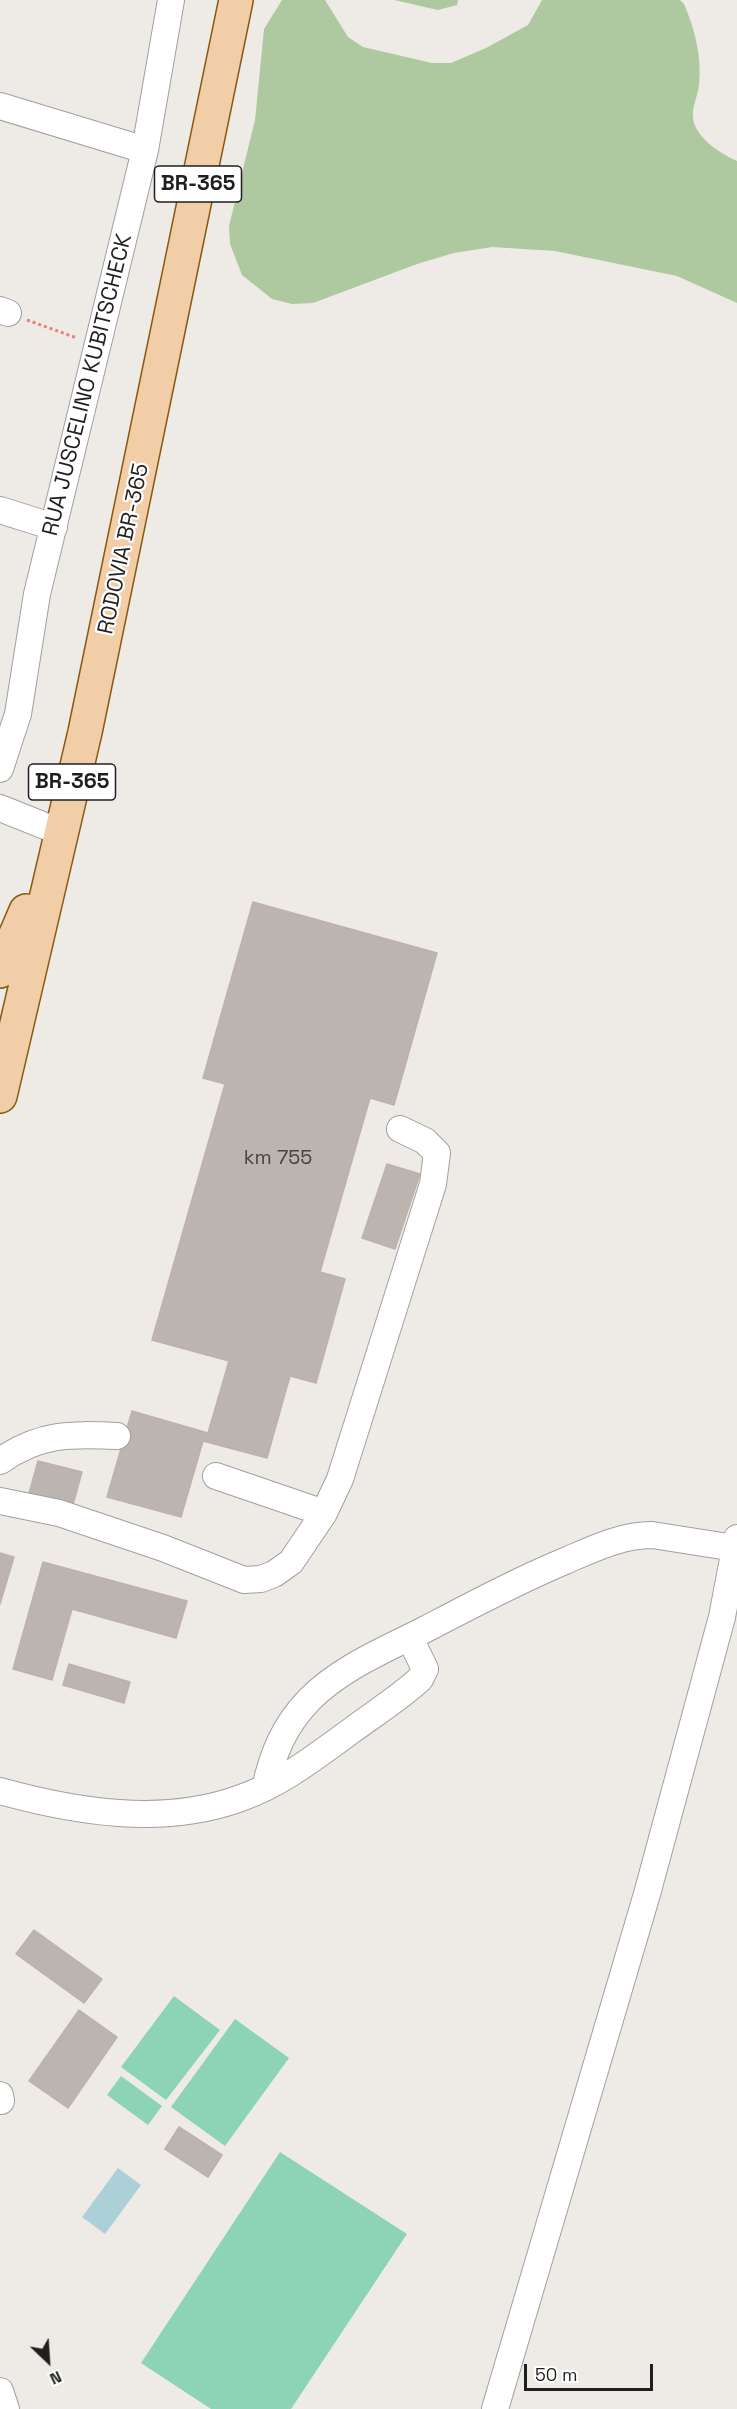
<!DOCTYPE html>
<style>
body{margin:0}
#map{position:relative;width:737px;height:2409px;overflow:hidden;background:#eeebe6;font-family:"Space Grotesk",sans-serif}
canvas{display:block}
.north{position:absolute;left:18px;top:2331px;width:60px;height:60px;-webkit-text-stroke:4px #fff;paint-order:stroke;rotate:155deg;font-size:16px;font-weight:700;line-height:24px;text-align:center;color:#1f1f1f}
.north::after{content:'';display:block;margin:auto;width:21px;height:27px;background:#1f1f1f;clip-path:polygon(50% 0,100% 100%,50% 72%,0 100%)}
.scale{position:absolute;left:524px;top:2364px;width:129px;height:27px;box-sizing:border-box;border:3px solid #1f1f1f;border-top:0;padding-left:8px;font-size:18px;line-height:21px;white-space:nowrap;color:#1f1f1f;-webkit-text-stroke:4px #fff;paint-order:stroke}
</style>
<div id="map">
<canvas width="737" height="2409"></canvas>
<div class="north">N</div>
<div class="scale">50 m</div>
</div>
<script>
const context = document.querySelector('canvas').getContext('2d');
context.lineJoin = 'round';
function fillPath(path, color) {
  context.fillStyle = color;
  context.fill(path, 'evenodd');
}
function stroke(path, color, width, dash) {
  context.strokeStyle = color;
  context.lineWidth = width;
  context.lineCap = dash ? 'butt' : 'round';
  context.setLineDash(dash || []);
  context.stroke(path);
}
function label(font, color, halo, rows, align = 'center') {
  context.font = font + ' "Space Grotesk",sans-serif';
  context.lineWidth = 4.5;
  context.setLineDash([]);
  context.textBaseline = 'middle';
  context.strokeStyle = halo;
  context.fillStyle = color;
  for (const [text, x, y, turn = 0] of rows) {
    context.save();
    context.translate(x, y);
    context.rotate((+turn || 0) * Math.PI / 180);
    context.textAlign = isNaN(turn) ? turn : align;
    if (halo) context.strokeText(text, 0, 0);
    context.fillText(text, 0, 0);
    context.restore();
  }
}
fillPath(new Path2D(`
 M282,0H325L348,37L363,47L432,63H451L486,48L528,25L542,0H680L684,4C695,30 702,56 699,85C698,95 692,107 693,117C694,137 721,154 737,161V303L677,276L555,251L492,247L454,253L417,264L313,303L292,304L272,299L242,275L230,244L229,226L255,120L264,29Z
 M394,0H458L457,5L438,10Z`), '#aec99f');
fillPath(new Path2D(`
 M174,1996L220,2030L166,2100L121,2067Z
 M235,2019L289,2058L225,2146L171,2107Z
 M121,2076L162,2106L148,2125L107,2095Z
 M280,2152L407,2234L291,2409H211L141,2363Z`), '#8dd4b5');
fillPath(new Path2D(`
 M118,2168L141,2185L105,2234L82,2217Z`), '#abd0d7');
const building = new Path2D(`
 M253,902L437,953L394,1105L370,1098L320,1272L345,1279L316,1383L290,1376L267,1458L203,1441L181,1517L107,1497L132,1411L208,1433L229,1361L152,1340L225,1084L203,1078Z
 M387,1164L420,1174L395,1249L362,1238Z
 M38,1461L82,1472L72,1508L28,1497Z
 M0,1553L14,1557L0,1604Z
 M43,1562L187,1601L176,1638L72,1609L52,1680L13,1669Z
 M69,1664L130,1682L124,1703L63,1685Z
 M34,1930L102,1979L84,2003L16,1954Z
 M79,2010L117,2037L68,2108L29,2081Z
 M179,2127L222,2155L208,2177L165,2149Z`);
fillPath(building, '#bbb4af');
stroke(building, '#beb2aa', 1.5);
const minor = new Path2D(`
 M0,106L145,150
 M0,310L8,313
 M0,510L54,527
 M0,769L18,714L37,594L145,150L171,0
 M0,808L60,832
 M0,1461C40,1433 70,1434 117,1436
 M216,1476L324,1513
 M0,1501L59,1513L163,1548L244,1580L261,1579L274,1574L291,1562L324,1513L340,1479L433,1184L437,1153L425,1141L400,1129
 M265,1788C273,1753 284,1726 309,1700C340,1668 387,1649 426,1629C472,1605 517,1581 565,1561C593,1549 621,1535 652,1535L735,1548
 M0,1791C76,1812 162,1826 238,1799C280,1785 315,1757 351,1731C374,1714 399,1698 420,1679L425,1669L410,1638
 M0,2095L1,2101
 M0,2391L6,2409
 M495,2409L647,1894L722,1617L737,1538`);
const major = new Path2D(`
 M0,971L26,911
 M0,1096L85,732L236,0`);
stroke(minor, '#a0a0a0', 28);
stroke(major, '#885a11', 36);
stroke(new Path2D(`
 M27,320L77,338`), '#ea807b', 3, [3, 3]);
stroke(minor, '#fff', 26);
stroke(major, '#f1cea8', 33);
label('20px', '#464443', null, [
 ["km 755",278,1159]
]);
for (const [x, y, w] of [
 [198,184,87],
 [72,782,87]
]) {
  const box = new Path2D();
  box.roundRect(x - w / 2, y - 18, w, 36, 4.5);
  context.fillStyle = '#fff';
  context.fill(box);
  stroke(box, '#1f1f1f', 1.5);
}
label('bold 21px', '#1f1f1f', null, [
 ["BR-365",198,184],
 ["BR-365",72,782]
]);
label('22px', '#1f1f1f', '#fff', [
 ["RUA JUSCELINO KUBITSCHECK",88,385,-76],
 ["RODOVIA BR-365",124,549,-78]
]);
</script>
